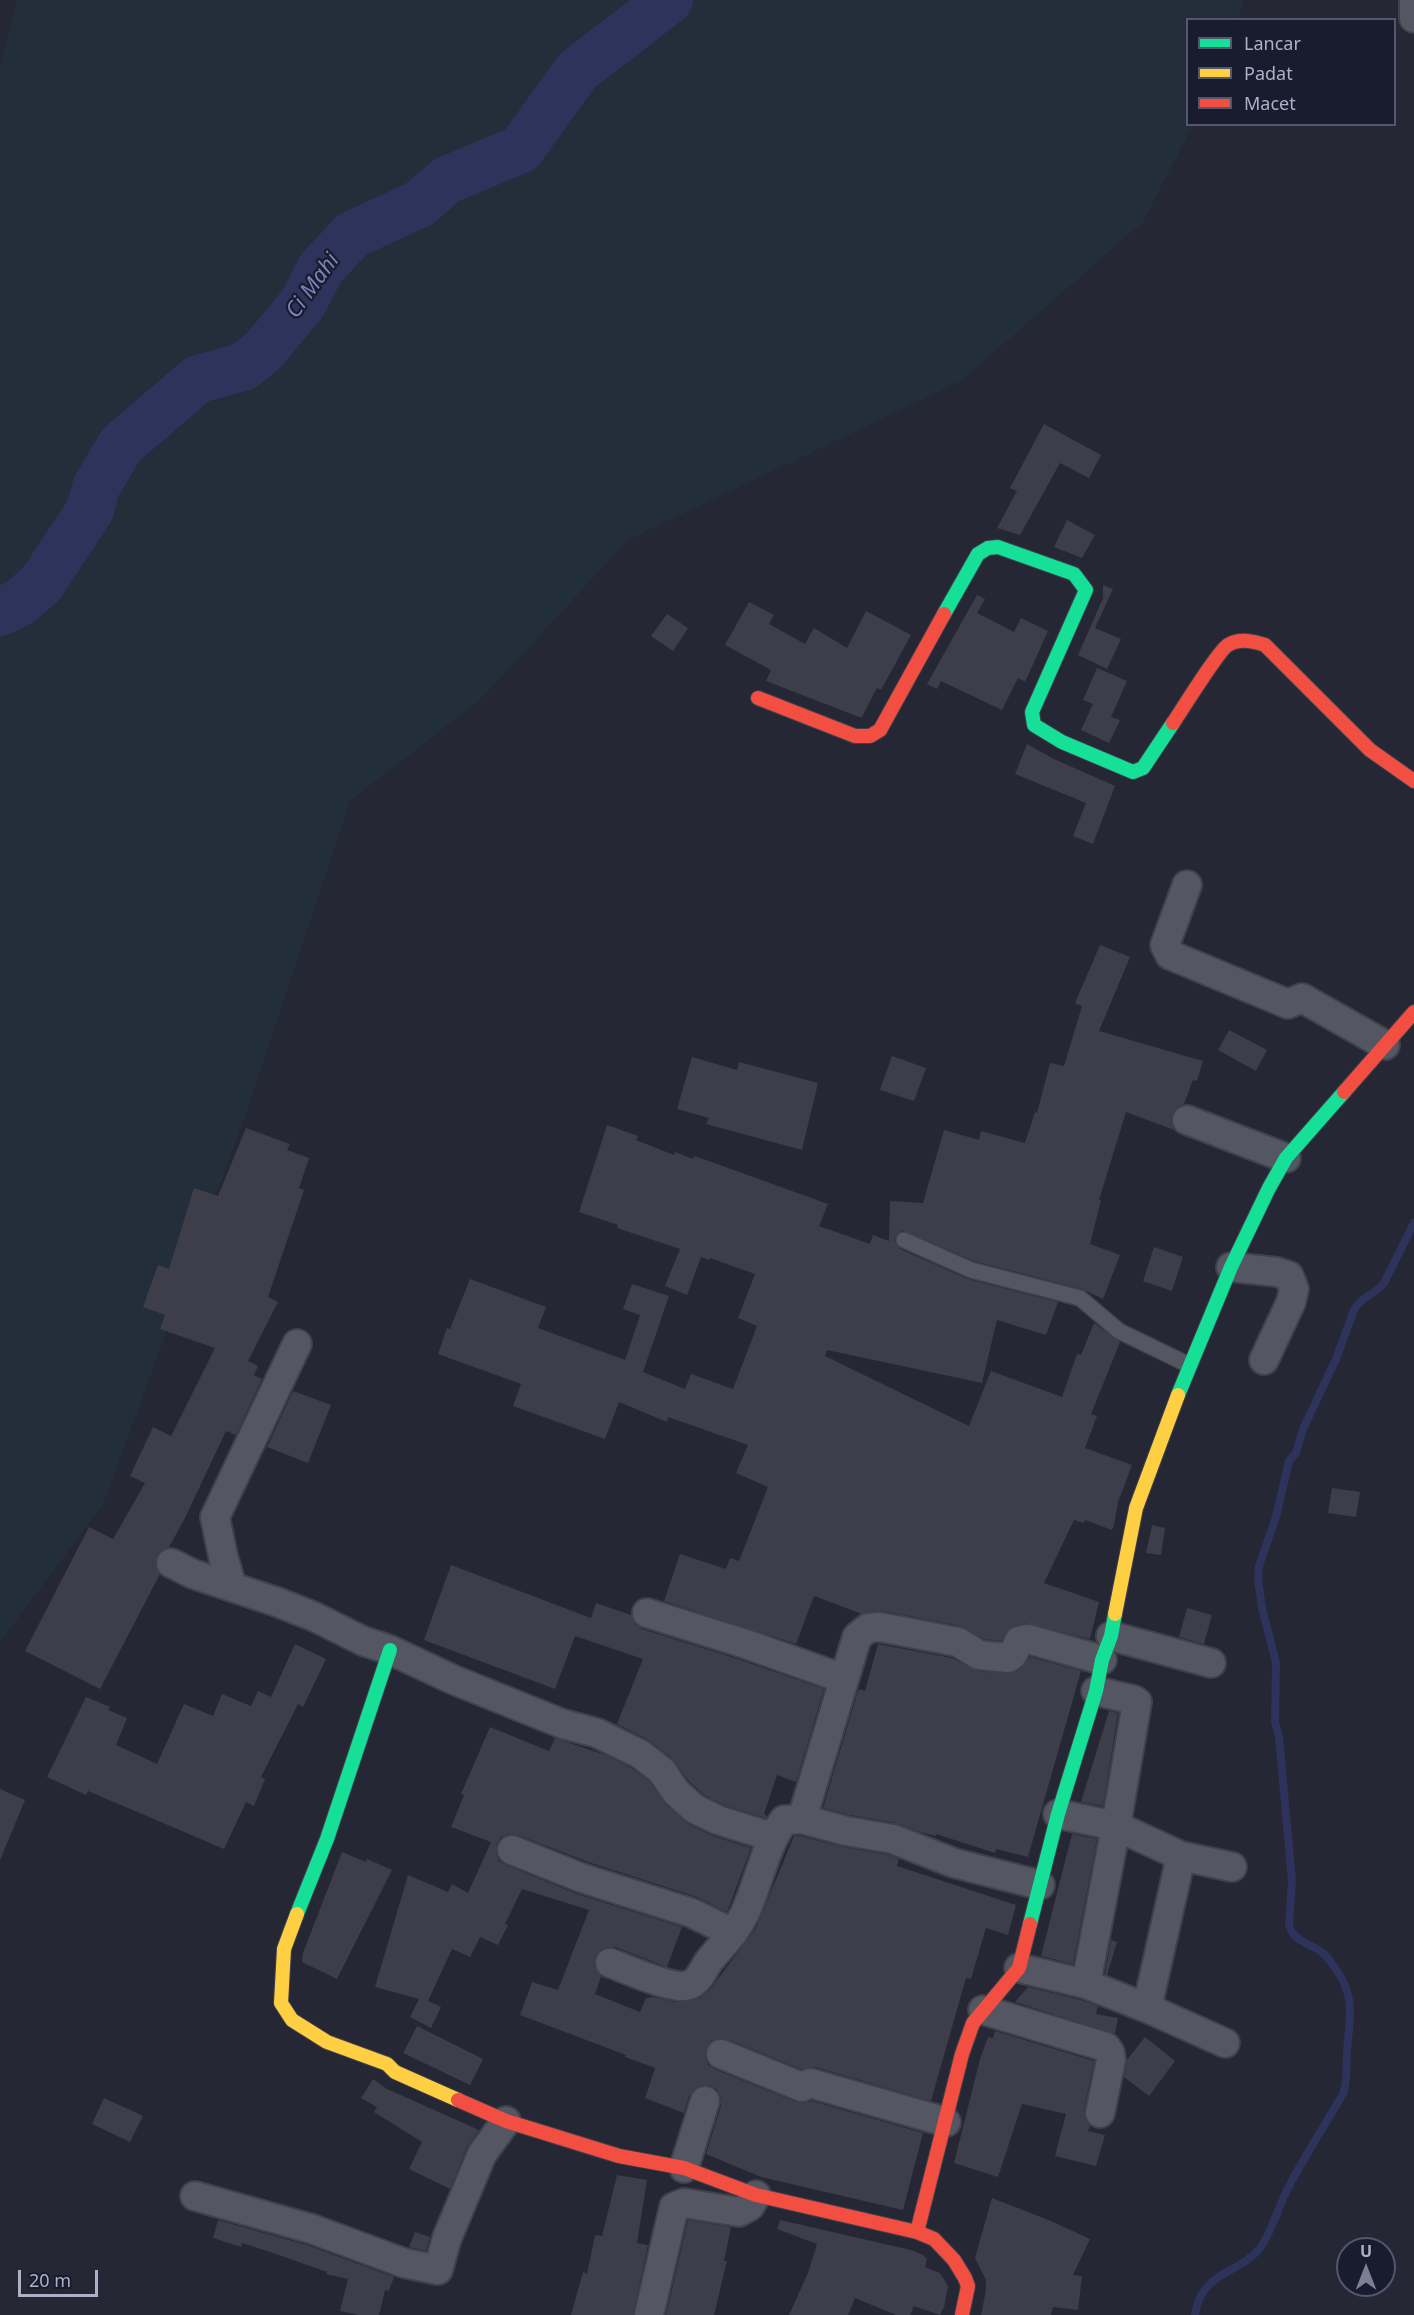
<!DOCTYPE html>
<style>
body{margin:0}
#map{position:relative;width:1414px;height:2315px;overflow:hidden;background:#252734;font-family:"Noto Sans",sans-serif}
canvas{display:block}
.legend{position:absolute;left:1186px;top:18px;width:210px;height:108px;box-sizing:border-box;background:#191b2f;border:2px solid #54576c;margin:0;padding:8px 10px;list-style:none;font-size:18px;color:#adb0c7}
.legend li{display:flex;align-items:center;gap:12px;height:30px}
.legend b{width:30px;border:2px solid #54576c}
.north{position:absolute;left:1336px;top:2237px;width:60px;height:60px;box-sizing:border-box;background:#191b2f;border:2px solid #54576c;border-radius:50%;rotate:0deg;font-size:16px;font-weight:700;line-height:24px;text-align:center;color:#adb0c7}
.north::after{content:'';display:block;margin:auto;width:21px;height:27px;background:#7d8094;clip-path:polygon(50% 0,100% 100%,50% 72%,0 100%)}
.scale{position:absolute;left:18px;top:2270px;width:80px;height:27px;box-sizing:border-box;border:3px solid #adb0c7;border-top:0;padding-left:8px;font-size:18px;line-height:21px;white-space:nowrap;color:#adb0c7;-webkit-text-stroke:4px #191b2f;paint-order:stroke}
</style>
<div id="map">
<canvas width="1414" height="2315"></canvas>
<ul class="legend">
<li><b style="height:8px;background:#16e098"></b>Lancar</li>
<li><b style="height:8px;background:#ffcf43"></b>Padat</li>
<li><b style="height:8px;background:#f24e42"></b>Macet</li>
</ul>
<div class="north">U</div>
<div class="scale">20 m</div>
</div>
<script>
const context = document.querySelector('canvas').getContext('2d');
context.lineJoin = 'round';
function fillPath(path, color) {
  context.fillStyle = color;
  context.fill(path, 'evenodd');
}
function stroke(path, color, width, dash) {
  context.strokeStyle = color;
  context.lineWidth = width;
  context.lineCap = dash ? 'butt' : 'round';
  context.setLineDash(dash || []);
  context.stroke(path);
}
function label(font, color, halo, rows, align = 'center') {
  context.font = font + ' "Noto Sans",sans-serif';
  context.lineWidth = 4.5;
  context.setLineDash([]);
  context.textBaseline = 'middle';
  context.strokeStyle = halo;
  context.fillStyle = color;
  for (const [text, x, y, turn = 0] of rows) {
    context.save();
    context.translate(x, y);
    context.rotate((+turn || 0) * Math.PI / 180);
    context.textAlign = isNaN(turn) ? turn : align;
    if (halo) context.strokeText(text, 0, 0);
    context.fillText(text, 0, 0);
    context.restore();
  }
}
fillPath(new Path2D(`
 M17,0H1245L1237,19L1188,20V124L1193,125L1143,222L961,381L628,540L480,700L350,801L242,1125L103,1505L0,1642V66Z`), '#222f3a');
stroke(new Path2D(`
 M1195,2315C1201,2271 1238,2275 1260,2248C1270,2235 1279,2206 1287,2190C1304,2157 1325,2125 1343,2094C1348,2079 1346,2067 1347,2052C1349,2019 1357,1998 1335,1968C1332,1964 1328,1957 1324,1954C1312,1943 1294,1943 1289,1925L1292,1881L1279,1737L1275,1722L1276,1663L1262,1608L1258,1579L1259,1566L1276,1517L1289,1461L1296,1453L1303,1429L1336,1359L1354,1310C1360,1297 1376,1294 1384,1283L1414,1223`), '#2d335a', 8);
stroke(new Path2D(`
 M0,612L20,602L41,584L90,510L96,487L121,445L198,379L243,367L264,350L303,303L321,268L352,235L419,204L447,180L521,149L577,71L669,0`), '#2d335a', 48);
fillPath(new Path2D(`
 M1044,424L1101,455L1089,478L1060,463L1020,535L997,528L1017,491L1010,488Z
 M1067,520L1095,535L1082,558L1054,547Z
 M1103,585L1113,589L1095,628L1121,639L1107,669L1078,655L1103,598Z
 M977,595L985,599L977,613L1014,632L1021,618L1048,631L1025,682L1018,678L1002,710L941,681L937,689L927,684Z
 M749,602L774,615L769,624L805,644L814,628L847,648L866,611L911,635L881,690L877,688L862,717H859L766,681L771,670L725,645Z
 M667,614L688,628L673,651L651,636Z
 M1097,668L1127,681L1111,717L1120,720L1109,743L1081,730L1093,704L1083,700Z
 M1027,744L1054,759L1115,786L1093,844L1073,836L1086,803L1015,774Z
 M1100,945L1130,957L1099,1031L1203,1061L1197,1081L1193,1080L1184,1104L1177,1107L1172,1114L1171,1122L1174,1130L1126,1112L1099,1200H1101L1090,1244L1120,1255L1103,1299L1082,1289L974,1261L902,1230L898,1233L894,1240L900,1249L968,1279L1058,1302L1046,1335L997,1320L982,1383L827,1350L825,1356L969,1426L991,1371L1062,1397L1077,1354L1081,1355L1094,1323L1120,1342L1091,1414L1097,1416L1085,1448L1132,1465L1118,1502L1114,1525L1112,1530L1085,1520L1084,1523L1074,1520L1044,1583L1099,1602L1090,1639L1025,1623L1009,1628L1001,1641L984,1639L961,1626L883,1611L862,1614L814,1596L796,1644L664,1601L680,1554L726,1569L730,1558L739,1561L768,1487L736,1473L748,1445L668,1417L667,1422L619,1402L605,1439L513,1406L521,1384L438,1354L447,1328L450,1329L470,1279L546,1307L538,1328L625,1360L640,1315L623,1309L632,1284L669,1296L643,1372L685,1389L691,1374L733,1389L757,1326L738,1318L755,1274L710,1258L709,1260L701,1257L687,1295L665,1286L680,1249L617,1228L618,1225L579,1212L607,1125L638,1136L636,1140L674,1155L675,1152L693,1159L695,1156L828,1204L819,1226L870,1244L873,1235L889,1241L890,1201L923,1203L944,1130L979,1140L981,1131L1025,1143L1035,1112L1037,1113L1050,1063L1064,1066L1082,1006L1075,1003Z
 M1229,1030L1267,1050L1256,1071L1218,1050Z
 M892,1056L926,1068L914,1101L880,1090Z
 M692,1057L737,1070L739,1062L818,1083L802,1150L706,1124L709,1118L677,1109Z
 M246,1128L290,1144L287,1150L309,1158L299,1188L304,1190L268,1297L278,1302L248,1361L258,1366L254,1375L262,1379L236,1435L226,1431L185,1518L169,1547L161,1550L157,1555L155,1565L160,1574L100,1689L25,1651L89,1527L113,1539L145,1483L130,1476L153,1427L171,1436L215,1348L160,1329L165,1315L143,1307L158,1265L169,1269L194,1188L218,1196Z
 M1154,1247L1183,1257L1172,1291L1143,1281Z
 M293,1391L331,1405L308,1463L267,1447Z
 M1332,1488L1360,1492L1356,1517L1328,1513Z
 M1152,1525L1165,1528L1161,1555L1146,1553Z
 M451,1565L591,1618L596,1603L631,1615L635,1624L642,1629L741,1660L824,1689L796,1782L777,1775L764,1814L767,1816L766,1818L724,1805L704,1795L689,1781L672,1758L647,1739L617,1724L643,1659L575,1636L555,1689L424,1640Z
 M1187,1608L1212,1615L1204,1644L1179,1637Z
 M295,1644L326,1659L303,1707L298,1704L261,1777L265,1779L254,1806L246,1802L224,1849L88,1791L86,1795L47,1777L86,1697L110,1707L108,1710L127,1718L116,1745L157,1764L184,1704L213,1716L222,1694L251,1706L258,1691L271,1697Z
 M878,1644L952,1658L977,1671L1007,1674L1018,1671L1030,1657L1081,1671L1028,1857L996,1849L995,1853L936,1834V1836L920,1832L896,1823L850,1815L823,1808L858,1691L860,1689L865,1691Z
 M1109,1711L1118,1713L1103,1806L1081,1802Z
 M490,1727L549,1751L555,1738L605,1755L631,1768L650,1782L665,1804L688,1824L713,1836L751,1848L727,1912L697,1897L588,1862L518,1835L509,1834L501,1837L497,1843L496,1853L499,1861L506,1865L577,1894L682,1927L667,1967L615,1947H608L600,1950L595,1957L594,1966L601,1977L595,1994L640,2012L646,1998L653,1997L674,2002H687L700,1998L709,1991L756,1928L794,1836H800L843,1847L889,1855L899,1859L897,1866L1016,1905L1008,1935L986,1928L971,1979L966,1978L931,2101L815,2067L801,2069L727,2039L719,2038L711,2041L706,2048L705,2057L708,2065L714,2069L796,2102L803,2103L812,2101L923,2133L903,2210L761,2177L706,2154L721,2106V2097L717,2089L709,2085H702L694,2089L689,2096L684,2113L645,2098L655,2068L625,2057L626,2055L520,2015L532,1982L558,1990L589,1910L522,1889L505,1924L508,1925L498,1945L480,1937L470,1957L452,1949L428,2001L441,2007L431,2028L410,2017L419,1999L375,1987L408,1875L448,1892L452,1884L468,1893L491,1842L451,1827L464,1795L461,1794Z
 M0,1789L25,1800L0,1860Z
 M1072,1834L1097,1839L1073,1964L1041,1956Z
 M342,1852L366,1862L367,1859L392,1870L337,1979L302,1962L303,1953Z
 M1111,1940L1117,1942L1107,1975L1105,1974Z
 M1028,1987L1081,2000L1098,2006L1096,2014L1118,2018L1115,2034L1015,2002Z
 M417,2026L483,2059L470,2085L403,2053Z
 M995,2031L1094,2061L1084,2110L1085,2119L1090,2126L1088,2131L1105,2135L1096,2166L1055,2156L1066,2114L1022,2104L998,2177L954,2163L980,2059L988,2037L993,2038Z
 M1145,2037L1175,2061L1149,2096L1124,2077L1127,2060Z
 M373,2079L387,2089L479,2130L467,2147L450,2189L409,2169L422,2142L374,2112L377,2107L361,2098Z
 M104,2098L143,2116L130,2142L92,2124Z
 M617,2175L647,2180L637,2243L648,2245L633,2315H571L583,2272L587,2274L595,2235L602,2236Z
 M992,2198L1051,2221L1090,2239L1073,2275L1082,2276L1078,2310L1053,2307L1051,2315H981L986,2290V2280L975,2258Z
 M218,2220L307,2245L394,2277L389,2291L385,2290L379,2315H359L340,2311L348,2279L326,2274L327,2272L273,2253L242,2243L241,2247L213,2238Z
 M688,2220L731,2227L724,2261H727L714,2315H666Z
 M780,2220L911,2250L923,2255L927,2259L925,2267L940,2273L948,2286L944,2308H943L940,2315L914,2306L910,2315H896L855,2298L848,2315H789L808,2273L817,2244L777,2229Z
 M415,2232L430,2237L426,2251L409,2247Z`), '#3d3e4a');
const lane = new Path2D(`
 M904,1240L971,1270L1080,1298L1119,1331L1189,1365`);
const street = new Path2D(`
 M1414,2V18
 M1187,885L1165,945L1170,955L1288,1004L1302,998L1385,1045
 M1187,1120L1286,1158
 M1231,1267L1277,1272L1289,1276L1294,1289L1291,1302L1264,1360
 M171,1563L193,1574L277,1602L315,1617L363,1641L390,1650L454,1680L563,1724L597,1733L640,1754L662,1771L676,1792L695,1809L718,1820L772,1837
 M232,1587L223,1556L215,1517L297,1344
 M647,1613L746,1644L844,1679
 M1111,1636L1211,1663
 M1058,1814L1116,1826L1181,1856L1232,1867
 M802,1819L846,1831L893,1839L954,1863L1040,1885
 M512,1850L582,1878L692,1913L733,1933
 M610,1963C627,1969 668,1988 684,1986C698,1985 702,1971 709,1961C722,1945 736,1932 745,1913C759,1882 764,1849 784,1820L802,1819L857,1637L868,1628L880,1627L958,1642L979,1655L1008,1658L1013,1654L1019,1641L1028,1639L1102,1660
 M1019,1968L1086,1984L1147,2008L1225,2043
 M1086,1984L1116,1826L1137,1702L1134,1700L1096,1691
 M1147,2008L1181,1856
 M983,2010L1106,2047L1110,2053L1111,2060L1100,2113
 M721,2054L802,2087L810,2083L946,2122
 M684,2168L705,2101
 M195,2196L312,2229L404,2263L438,2270L447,2238L482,2154L506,2121
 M649,2315L674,2207L684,2203L739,2212L750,2206L756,2195`);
const fast = new Path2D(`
 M944,614L978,554L988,548L998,547L1074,574L1086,590L1032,712L1034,725L1062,742L1133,772L1143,768L1173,723
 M1178,1395L1231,1267L1269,1188L1286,1158L1344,1092
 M297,1914L327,1839L390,1650
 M1030,1924L1058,1814L1096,1691L1102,1660L1111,1636L1115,1614`);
const slow = new Path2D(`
 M1115,1614L1136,1508L1178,1395
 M297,1914L284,1949L281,2003L292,2020L327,2042L387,2064L395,2072L458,2100`);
const jam = new Path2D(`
 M758,698L855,736H870L880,730L944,614
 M1173,723C1182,710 1219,650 1228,645C1240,638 1253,641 1265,645L1370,750L1414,781
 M1344,1092L1414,1012
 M458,2100L506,2121L619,2156L684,2168L756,2195L917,2232
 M962,2315L968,2286L965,2278L954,2260L934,2239L917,2232L962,2054L973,2023L1019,1968L1030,1924`);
stroke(lane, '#3f414b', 18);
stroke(street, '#3f414b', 32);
stroke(fast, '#3f414b', 16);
stroke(slow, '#3f414b', 16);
stroke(jam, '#3f414b', 16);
stroke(lane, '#545762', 15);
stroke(street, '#545762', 28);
stroke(fast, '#16e098', 14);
stroke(slow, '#ffcf43', 14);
stroke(jam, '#f24e42', 14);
label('italic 22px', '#7b83b6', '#191b2f', [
 ["Ci Mahi",313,286,-54]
]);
</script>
